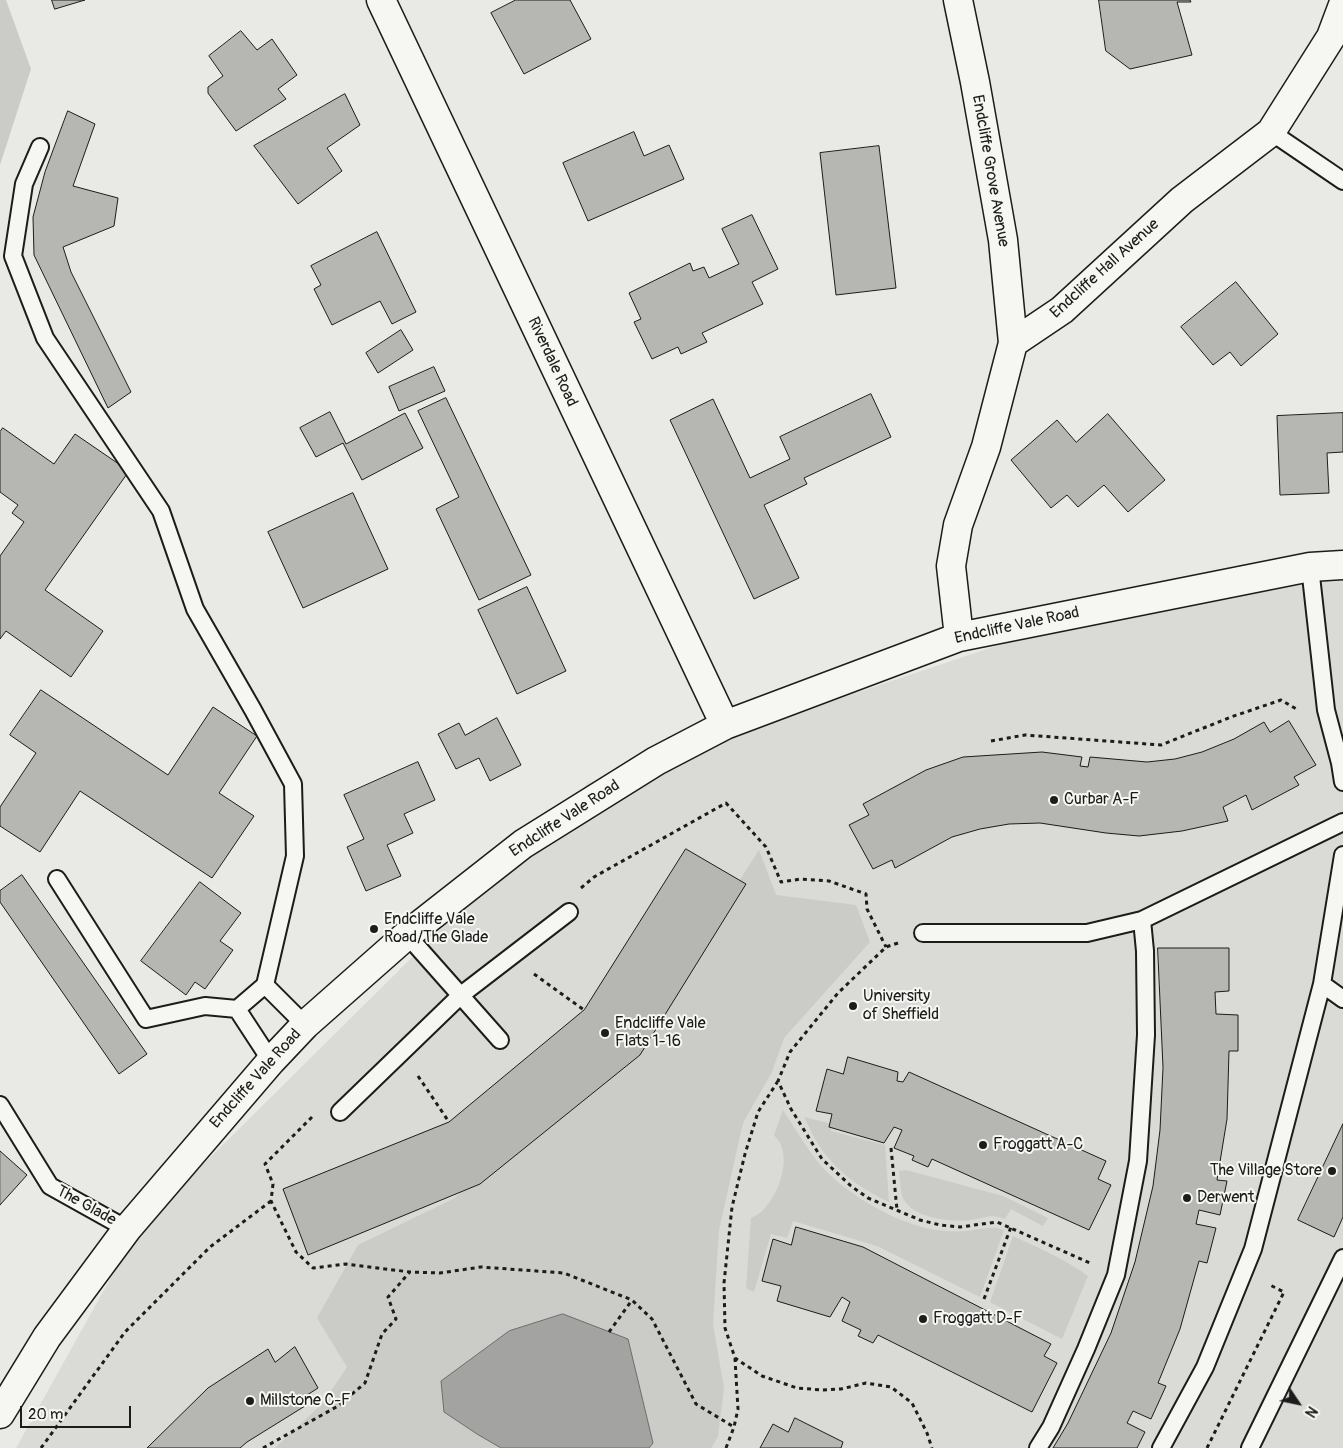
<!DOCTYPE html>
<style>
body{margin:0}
#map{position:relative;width:1343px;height:1448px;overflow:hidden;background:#e9e9e5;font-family:Pangolin,sans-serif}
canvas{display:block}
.north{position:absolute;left:1273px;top:1378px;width:50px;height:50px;-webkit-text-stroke:4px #f6f6f2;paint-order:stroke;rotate:124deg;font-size:14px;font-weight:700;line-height:20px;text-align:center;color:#1c1c1c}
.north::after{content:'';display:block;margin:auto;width:18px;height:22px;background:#1c1c1c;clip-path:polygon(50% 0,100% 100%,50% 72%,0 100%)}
.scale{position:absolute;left:20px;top:1406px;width:111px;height:22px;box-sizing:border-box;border:2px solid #1c1c1c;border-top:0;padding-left:6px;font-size:15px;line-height:18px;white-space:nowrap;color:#1c1c1c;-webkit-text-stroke:4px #f6f6f2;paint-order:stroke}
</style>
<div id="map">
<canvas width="1343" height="1448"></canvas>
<div class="north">N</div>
<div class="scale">20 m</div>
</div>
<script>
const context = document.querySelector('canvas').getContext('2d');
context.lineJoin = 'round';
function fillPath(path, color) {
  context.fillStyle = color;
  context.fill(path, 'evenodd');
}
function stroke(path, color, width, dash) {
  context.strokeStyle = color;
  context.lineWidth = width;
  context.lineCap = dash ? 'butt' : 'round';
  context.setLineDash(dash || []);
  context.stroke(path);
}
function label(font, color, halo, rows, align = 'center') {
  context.font = font + ' Pangolin,sans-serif';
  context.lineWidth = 4;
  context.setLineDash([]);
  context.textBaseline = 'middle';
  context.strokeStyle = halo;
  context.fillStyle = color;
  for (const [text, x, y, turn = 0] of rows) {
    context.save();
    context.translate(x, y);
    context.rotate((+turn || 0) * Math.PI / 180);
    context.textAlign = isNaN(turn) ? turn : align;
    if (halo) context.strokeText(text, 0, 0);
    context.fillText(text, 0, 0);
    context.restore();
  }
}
fillPath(new Path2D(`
 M1343,564V1448H16L138,1229L588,783L1207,575Z`), '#dadad6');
fillPath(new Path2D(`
 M0,0H6L31,69L0,165Z
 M759,850L776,895L856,905L870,942L784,1038L772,1072L743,1123L719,1230L713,1324L724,1388L718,1437L711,1448H275L323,1403L347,1367L317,1318L358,1245L453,1199L635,1044Z
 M783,1110C795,1128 808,1151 822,1167C849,1196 896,1223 935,1230C945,1231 956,1232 966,1231C978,1230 992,1225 1004,1230L980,1297L877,1246L793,1221L787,1238L771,1234L754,1292L746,1288L751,1218C756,1215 761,1213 764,1209C778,1194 789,1165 781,1145C780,1141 776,1138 774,1135Z
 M804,1117L832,1124L831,1131L885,1145L889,1202C862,1189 838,1173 820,1147C814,1138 809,1127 804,1117Z
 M906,1170L1003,1196L1048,1218L1043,1226L1011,1209L1005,1219C992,1213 984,1218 971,1220C951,1222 913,1219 903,1198C900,1190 900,1180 899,1171Z
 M1013,1236C1039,1248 1065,1259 1088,1276L1062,1339L990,1302Z`), '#cbcbc7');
const water = new Path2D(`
 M563,1314L628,1339L653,1443L649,1448H501L477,1434L444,1412L441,1381L509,1331Z`);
fillPath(water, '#a3a3a1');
stroke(water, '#6d6d6c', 1);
const building = new Path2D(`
 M52,0H85L55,9Z
 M516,0H570L591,39L524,74L491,13Z
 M1099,0H1190L1191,2H1177L1192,55L1130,69L1106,51Z
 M241,31L257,50L272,39L297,75L278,89L286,99L236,131L208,93V87L223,76L209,56Z
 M345,94L360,125L327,148L342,171L298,204L254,146Z
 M68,111L95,124L73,186L118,198L114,226L63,247L71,272L131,392L108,408L34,255L33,217L45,172Z
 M634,132L644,156L669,145L684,179L588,221L563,163Z
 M879,146L896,288L836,295L820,153Z
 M752,215L778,269L752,282L763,304L702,333L707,342L681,354L678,347L652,359L634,322L641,319L629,293L690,263L693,271L704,267L709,278L739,264L722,229Z
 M377,232L416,312L392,324L380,301L332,325L314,289L321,285L311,266Z
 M1236,282L1278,334L1241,366L1230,352L1213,365L1181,327Z
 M401,330L413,350L378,373L366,353Z
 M434,367L445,391L399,411L389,387Z
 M871,394L891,437L804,478L807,484L764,505L799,578L754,599L670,420L713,399L750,478L790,459L780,437Z
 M446,398L531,575L479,600L436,509L459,497L418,411Z
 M330,412L346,444L405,413L423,448L362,480L343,443L316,457L300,428Z
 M1343,413V452L1327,453L1329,493L1280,495L1277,416Z
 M1108,414L1165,480L1128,512L1104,485L1078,507L1067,495L1051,508L1011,460L1057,420L1076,442Z
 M3,428L54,464L75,434L129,471L45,590L103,631L71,677L6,631L0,639V556L24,522L12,513L18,505L0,492V432Z
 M353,493L388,569L303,608L268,532Z
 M527,587L566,671L517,694L478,610Z
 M41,690L168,775L213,707L257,736L219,793L254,816L212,878L80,791L40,852L0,826V807L36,753L10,735Z
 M497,718L521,765L490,781L479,758L456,769L438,734L459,723L465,735Z
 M1289,721L1316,765L1294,777L1299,785L1252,810L1246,795L1223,807L1228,821L1182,831L1139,836L1106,833L1040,823L1009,824L980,829L952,837L895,868L892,860L873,869L849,825L869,815L863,804L926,770L963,757L1042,752L1082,757L1080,766L1088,767L1090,757L1147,762L1175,759L1202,752L1234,739L1264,722L1270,732Z
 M418,762L435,800L404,814L413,833L387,845L401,876L366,891L347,847L364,839L344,795Z
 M686,849L746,884L640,1055L480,1184L308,1255L283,1189L449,1122L584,1010Z
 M22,875L147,1054L119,1074L0,902V891Z
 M200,882L241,913L220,941L233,950L205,989L195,982L186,995L141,961Z
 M1158,948H1229V991L1215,992L1216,1014L1238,1015V1051H1229L1227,1119L1217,1180L1227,1181L1220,1215L1199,1210L1196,1224L1216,1228L1207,1263L1199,1261L1180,1329L1158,1383L1166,1386L1151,1419L1133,1411L1127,1423L1145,1432L1137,1448H1053L1068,1423L1111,1333L1135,1262L1153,1186L1160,1130L1163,1068Z
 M848,1057L898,1072L897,1081L903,1082L909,1072L1106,1161L1098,1179L1111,1185L1089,1230L932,1159L928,1167L912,1160L914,1156L894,1148L902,1130L894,1127L884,1143L829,1127L832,1114L816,1111L827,1069L843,1074Z
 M1343,1124V1217L1334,1237L1298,1220Z
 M0,1151L27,1175L0,1205Z
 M796,1227L863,1247L1051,1344L1044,1356L1057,1363L1032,1412L878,1335L873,1343L858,1336L861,1330L842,1321L850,1302L842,1297L830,1317L777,1301L781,1286L762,1281L773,1239L791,1245Z
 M295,1347L318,1388L304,1397L305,1406L247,1442L240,1448H147L208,1388L268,1349L275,1362Z
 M795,1418L843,1442L841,1448H760L773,1424L788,1432Z`);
fillPath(building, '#b6b6b3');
stroke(building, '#1c1c1c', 1);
const service = new Path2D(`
 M1271,132L1343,181
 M40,147L24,184L13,256L45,338L161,511L195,609L253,710L293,784L295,856L265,985
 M1310,567L1326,710L1340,763L1343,782
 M57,879L146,1019L205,1006L237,1009
 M923,933H1087L1142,920L1343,822
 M407,935L500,1040
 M1322,984L1343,999
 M271,1061L237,1009L265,985L305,1025
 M0,1105L50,1186L127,1229
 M340,1112L461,995L569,912
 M1038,1448L1051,1427L1086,1349L1116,1275L1138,1161L1146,1035L1145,951L1142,920
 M1161,1448L1205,1367L1253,1249L1322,984L1343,855
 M1250,1448L1343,1258`);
const minor = new Path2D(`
 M381,0L725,725
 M958,0L975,82L1003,240L1013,343
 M959,637L951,566L958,525L986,447L1013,343L1062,310L1182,200L1271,132L1331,37L1343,5
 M0,1414L47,1337L127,1229L271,1061L305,1025L407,935L523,844L656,761L725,725L959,637L1310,567L1343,565`);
stroke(service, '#1c1c1c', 20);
stroke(minor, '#1c1c1c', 31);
stroke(new Path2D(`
 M991,741L1025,735L1161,745L1231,717L1281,700L1298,710
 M581,888L594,877L726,803L766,847L781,882L801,879L829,881L866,894L867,909L886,947
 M898,943L886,947L838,993L790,1052L778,1081L791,1109L822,1159L851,1186L868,1198L920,1220L940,1225L960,1227L997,1222L1090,1263
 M534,974L584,1010
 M418,1076L449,1122
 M778,1081L758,1112L745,1154L732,1207L724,1283L725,1328L735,1358L762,1376L797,1388L823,1390L841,1389L866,1383L891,1387L912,1403L927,1433L932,1448
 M312,1117L265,1164L273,1184L271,1201L296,1252L313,1268L346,1264L410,1272L440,1273L481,1267L564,1273L632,1300L652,1319L696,1404L734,1427
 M891,1148L897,1210
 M984,1299L1011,1227
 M609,1332L632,1300
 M41,1448L125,1332L210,1247L271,1201
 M263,1448L338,1406L365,1383L382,1334L396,1319L388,1297L409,1273
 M726,1448L734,1427L738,1409L735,1359
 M1207,1448L1284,1292L1268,1284`), '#1c1c1c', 3, [4, 4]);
stroke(service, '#f6f6f2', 16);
stroke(minor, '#f6f6f2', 28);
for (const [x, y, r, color] of [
 [1054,800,5,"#1c1c1c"],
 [374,929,5,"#1c1c1c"],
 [853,1006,5,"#1c1c1c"],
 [605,1033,5,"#1c1c1c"],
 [983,1145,5,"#1c1c1c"],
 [1332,1171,5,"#1c1c1c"],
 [1187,1198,5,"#1c1c1c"],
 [923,1319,5,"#1c1c1c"],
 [250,1401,5,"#1c1c1c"]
]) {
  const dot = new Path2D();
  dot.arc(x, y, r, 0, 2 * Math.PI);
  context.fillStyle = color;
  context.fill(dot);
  stroke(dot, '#f6f6f2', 2);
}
label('16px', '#1c1c1c', '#f6f6f2', [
 ["Endcliffe Grove Avenue",990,171,80],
 ["Endcliffe Hall Avenue",1105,269,-42],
 ["Riverdale Road",552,362,65],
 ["Endcliffe Vale Road",1017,626,-12],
 ["Endcliffe Vale Road",565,819,-33],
 ["Endcliffe Vale Road",256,1079,-48],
 ["The Glade",86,1206,29]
]);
label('16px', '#1c1c1c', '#f6f6f2', [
 ["Curbar A-F",1064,800],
 ["Endcliffe Vale",384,920],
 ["Road/The Glade",384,938],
 ["University",863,997],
 ["of Sheffield",863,1015],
 ["Endcliffe Vale",615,1024],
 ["Flats 1-16",615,1042],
 ["Froggatt A-C",993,1145],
 ["The Village Store",1322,1171,"right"],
 ["Derwent",1197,1198],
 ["Froggatt D-F",933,1319],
 ["Millstone C-F",260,1401]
], 'left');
</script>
